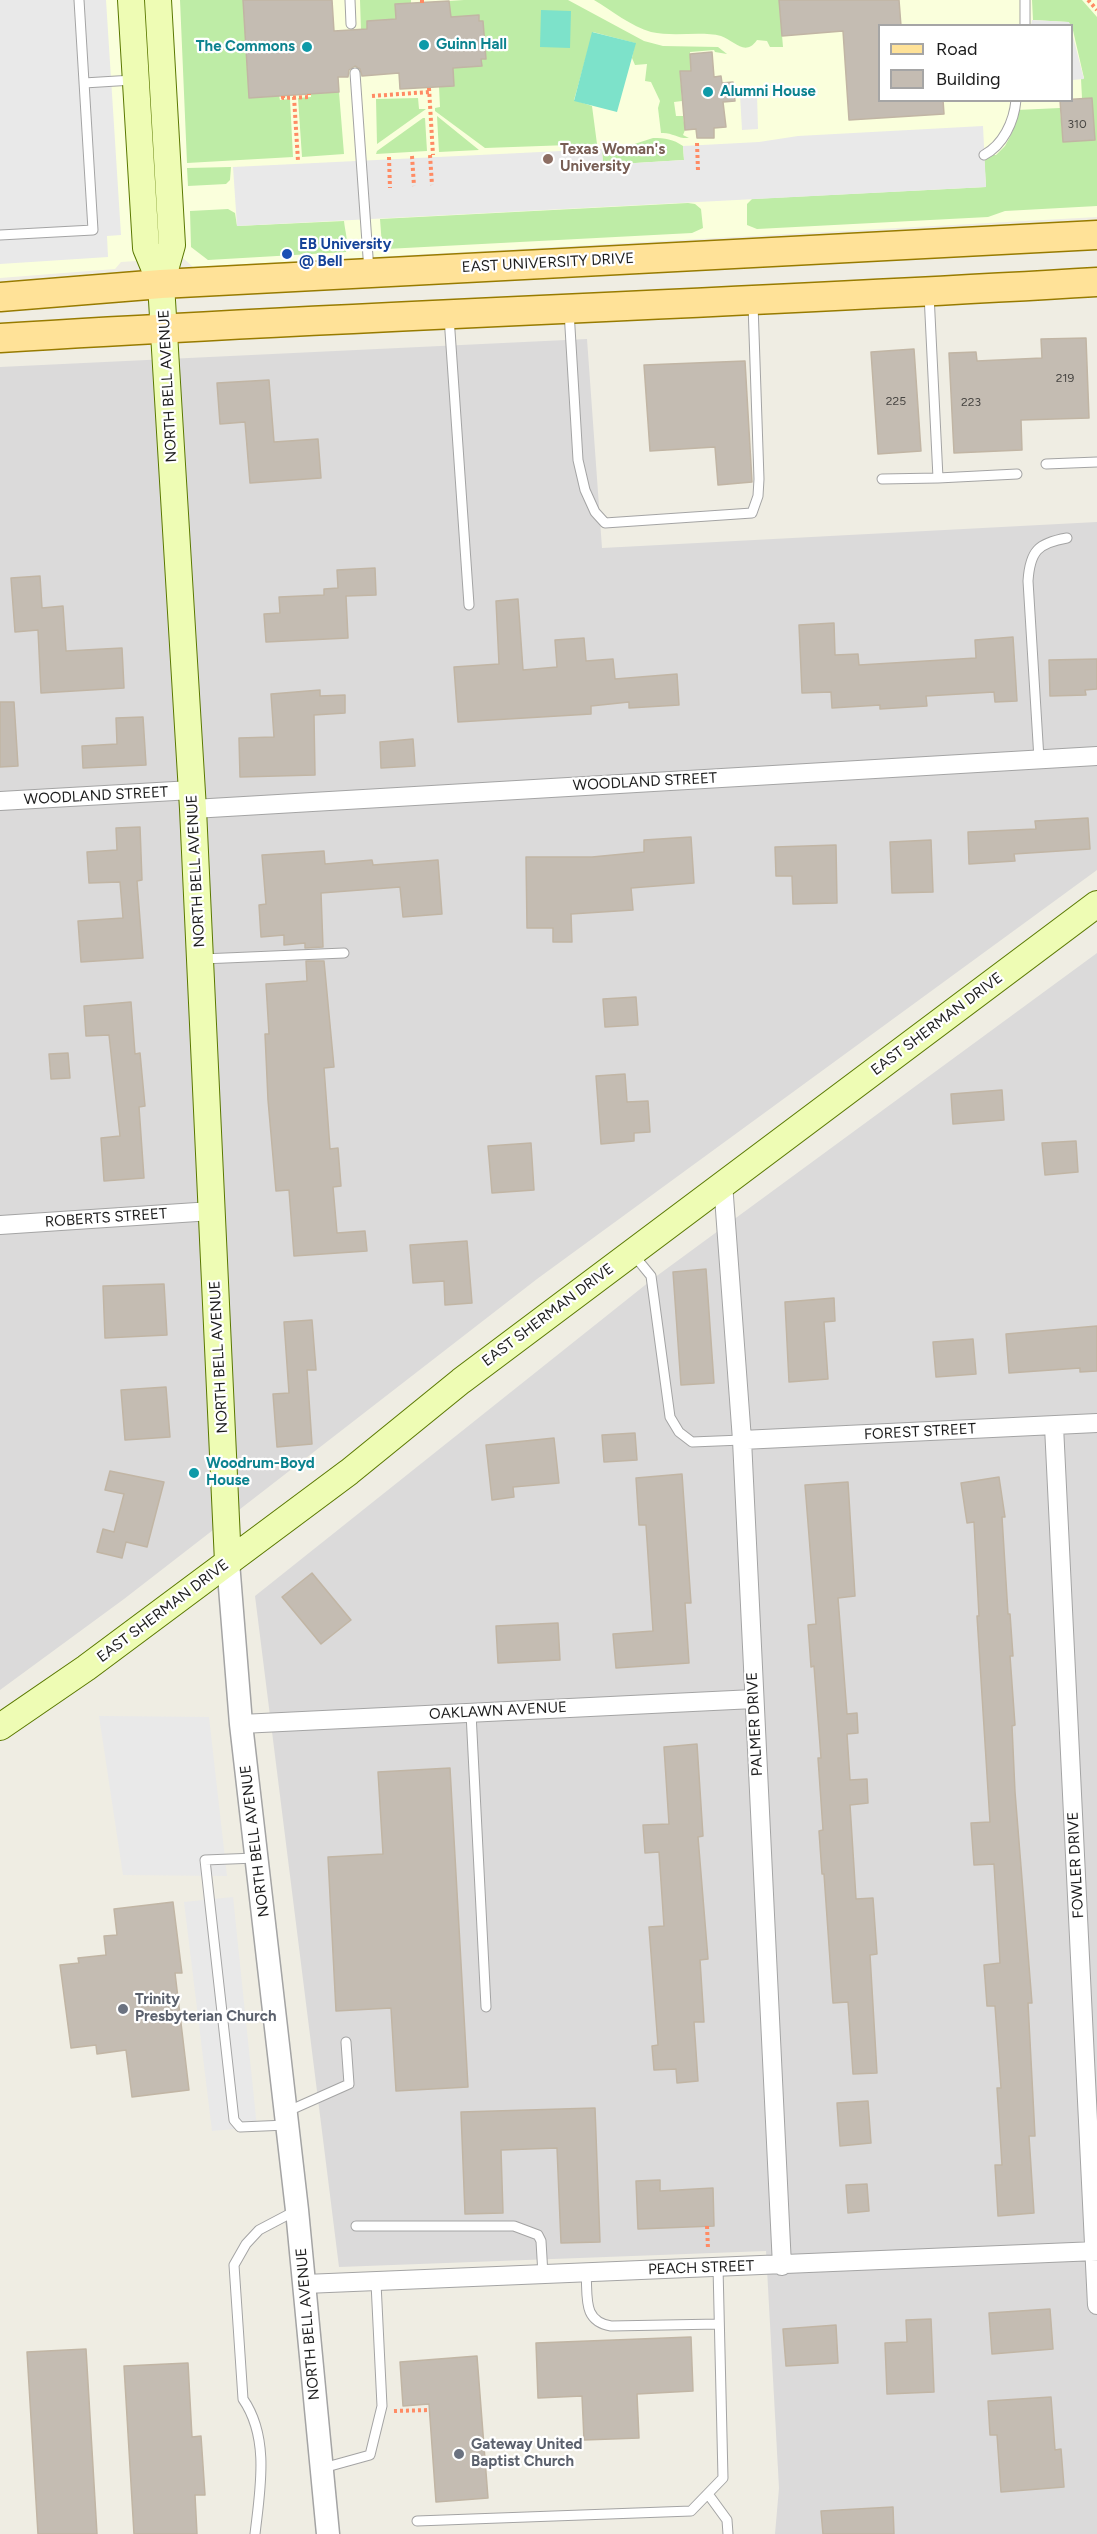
<!DOCTYPE html>
<style>
body{margin:0}
#map{position:relative;width:1097px;height:2534px;overflow:hidden;background:#efede3;font-family:Figtree,sans-serif}
canvas{display:block}
.legend{position:absolute;left:878px;top:24px;width:195px;height:78px;box-sizing:border-box;background:#fff;border:2px solid #a5a5a5;margin:0;padding:8px 10px;list-style:none;font-size:18px;color:#1d1d1d}
.legend li{display:flex;align-items:center;gap:12px;height:30px}
.legend b{width:30px;border:2px solid #a5a5a5}
</style>
<div id="map">
<canvas width="1097" height="2534"></canvas>
<ul class="legend">
<li><b style="height:8px;background:#ffe298"></b>Road</li>
<li><b style="height:16px;background:#c4bcb2"></b>Building</li>
</ul>
</div>
<script>
const context = document.querySelector('canvas').getContext('2d');
context.lineJoin = 'round';
function fillPath(path, color) {
  context.fillStyle = color;
  context.fill(path, 'evenodd');
}
function stroke(path, color, width, dash) {
  context.strokeStyle = color;
  context.lineWidth = width;
  context.lineCap = dash ? 'butt' : 'round';
  context.setLineDash(dash || []);
  context.stroke(path);
}
function label(font, color, halo, rows, align = 'center') {
  context.font = font + ' Figtree,sans-serif';
  context.lineWidth = 4.5;
  context.setLineDash([]);
  context.textBaseline = 'middle';
  context.strokeStyle = halo;
  context.fillStyle = color;
  for (const [text, x, y, turn = 0] of rows) {
    context.save();
    context.translate(x, y);
    context.rotate((+turn || 0) * Math.PI / 180);
    context.textAlign = isNaN(turn) ? turn : align;
    if (halo) context.strokeText(text, 0, 0);
    context.fillText(text, 0, 0);
    context.restore();
  }
}
fillPath(new Path2D(`
 M587,339L602,548L1097,522V870L537,1279L124,1599L0,1690V367Z
 M1097,953V2534H775L779,2488L766,2251L339,2267L255,1596L654,1278Z`), '#dbdada');
fillPath(new Path2D(`
 M0,0H1097V217L193,267L183,258L121,262L115,269L0,278ZM880,26H1072V100H880Z`), '#faffdc');
fillPath(new Path2D(`
 M180,0H243L249,98L279,96L280,100L290,99L293,157L187,163Z
 M360,0H411V3L395,5L396,19L367,21V29L361,31Z
 M464,0H568L644,41L663,46L718,47L727,54L715,52L714,50L690,52L691,71L680,72L682,101L674,102L676,116H683L685,130L683,135L689,138C678,139 672,132 661,133L658,108L660,101L651,82L645,81L647,64L635,65L632,58L635,43L593,32L574,100L592,106L597,144L485,148L435,111V108L440,107L439,87L454,86L453,68L481,66V59L486,58L485,46H480L479,15L451,17L449,1Z
 M594,0H779L783,47H770L767,41L757,40C745,57 735,41 721,36C702,31 673,37 651,32C632,27 611,10 594,0Z
 M1032,0H1082L1097,17V206L1005,211L988,217L757,229L747,225V204L752,199L986,187L984,155H996L1005,146L1012,133L1017,110L1060,108L1063,142L1094,140L1092,98H1082L1081,79L1084,78L1072,26L1068,22L1033,20Z
 M339,92L344,154L302,157L298,98L311,97V94Z
 M418,98L419,109H426L377,144L376,99Z
 M437,116L479,150L439,152Z
 M423,118H425L427,151L376,154L377,151Z
 M653,138C665,138 673,139 683,146L684,160L603,165L602,149H619Z
 M231,167L230,180L226,184L188,186L187,168Z
 M688,203L695,204L701,209L703,228L692,233L386,249L382,246L380,219Z
 M228,209L235,213L237,226L344,221C345,232 349,242 346,252L208,260L191,247L190,211Z`), '#beeca6');
fillPath(new Path2D(`
 M541,10L571,11L570,48L540,47Z
 M592,32L636,43L617,112L574,101Z`), '#7de2ca');
fillPath(new Path2D(`
 M0,0H106L121,235L107,236L108,257L0,264Z
 M1032,20L1069,22L1070,25H1031Z
 M1072,33L1084,79L1072,80Z
 M757,94L758,129L742,130L740,95Z
 M983,126L986,187L237,226L233,167L602,149L603,165L684,160L683,146L759,142L798,136Z
 M99,1716L209,1717L227,1876L123,1875Z
 M233,1897L257,2127L212,2131L184,1902Z`), '#e9e9e9');
const building = new Path2D(`
 M243,0H332L334,31L367,29V21L396,19L395,4L449,1L451,17L479,15V21H483L486,59H481L482,66L453,68L454,86L400,89L399,73L362,76L360,69L355,66L349,70L348,77H338L339,92L249,98Z
 M779,0H899L901,26H879V100H943L944,114L849,120L843,31L782,36Z
 M712,52L714,77L721,76L722,83L733,82L735,101L723,102L726,127L714,128V138H697L696,129L685,130L680,71H691L690,54Z
 M1092,98L1095,140L1063,142L1060,100Z
 M1086,338L1089,418L1021,420L1022,450L954,453L949,353L976,352L977,361L1042,358L1041,339Z
 M914,349L921,451L878,454L871,352Z
 M745,361L752,482L718,485L715,447L650,451L644,365Z
 M269,380L274,442L318,439L321,478L250,483L245,422L220,424L217,383Z
 M375,568L376,595L346,596L348,638L266,642L264,614L280,613L279,597L324,595V589L338,588L337,570Z
 M40,576L42,608L63,606L66,651L122,648L124,688L41,693L38,630L15,632L11,578Z
 M518,599L523,670L557,667L555,640L584,638L586,661L613,659L615,679L677,674L679,705L629,708V702L591,706V714L458,722L454,667L499,664L496,601Z
 M834,623L835,655L858,654L859,665L976,658L975,640L1013,637L1017,701L995,702L994,692L926,696L927,706L880,709V705L832,708L831,692L802,693L799,625Z
 M1097,659V689L1085,690L1086,695L1050,696L1049,660Z
 M320,690V696L345,695V713L314,715L315,775L240,777L239,738L274,737L271,694Z
 M0,702H14L18,766L0,767Z
 M143,717L146,765L83,768L82,746L117,744L116,718Z
 M413,739L415,766L381,768L380,742Z
 M1088,818L1090,849L1014,854L1015,861L969,864L968,832L1036,829L1035,821Z
 M140,827L142,880L137,881L143,958L81,962L78,921L123,918L120,882L89,883L87,852L117,850L116,828Z
 M691,837L694,883L631,888L633,910L571,914L572,942H553V928H527L526,857H592L644,852V840Z
 M931,840L933,892L892,893L890,842Z
 M836,845L837,903L793,904L792,876H776L775,847Z
 M324,851L325,864L372,860L373,865L438,860L442,914L403,917L400,887L321,893L323,947L305,948V943L284,945V935L261,937L259,905L266,904L262,855Z
 M306,961H324L334,1067L324,1068L330,1149L338,1148L341,1186L333,1187L337,1233L365,1231L367,1251L294,1256L289,1190L276,1191L268,1100L265,1034H269L266,984L307,981Z
 M636,997L638,1025L605,1027L603,999Z
 M131,1002L135,1054L140,1053L145,1106L139,1107L144,1178L104,1181L101,1138L120,1136L109,1035L86,1036L84,1006Z
 M68,1053L70,1078L51,1079L49,1054Z
 M625,1074L627,1102L648,1101L650,1132L634,1133V1141L601,1144L596,1076Z
 M1002,1090L1004,1120L953,1124L951,1094Z
 M1076,1141L1078,1172L1045,1175L1042,1143Z
 M531,1143L534,1190L492,1193L488,1146Z
 M467,1241L472,1303L445,1305L444,1281L413,1283L410,1245Z
 M706,1269L714,1383L681,1385L673,1272Z
 M164,1284L167,1335L105,1338L103,1286Z
 M834,1298L835,1321L824,1322L828,1379L789,1382L785,1302Z
 M312,1320L316,1370H307L312,1444L277,1447L273,1394L289,1393L284,1322Z
 M1097,1326V1371L1080,1372V1368L1009,1373L1006,1334Z
 M973,1339L976,1374L936,1377L933,1342Z
 M166,1387L170,1437L125,1440L121,1390Z
 M635,1433L637,1460L604,1462L602,1435Z
 M554,1438L559,1483L513,1487L514,1497L492,1500L486,1445Z
 M110,1471L164,1482L147,1547L126,1542L122,1558L97,1552L103,1529L114,1532L124,1494L105,1490Z
 M682,1474L691,1603H685L689,1663L616,1668L613,1634L653,1631L646,1525H639L636,1478Z
 M999,1477L1005,1517H1002L1008,1614H1010L1013,1656H1010L1015,1725L1012,1726L1015,1792L1032,2003H1028L1035,2136H1029L1034,2213L998,2216L995,2165H1002L997,2088H1001L995,2006H987L984,1965L1000,1963L994,1864L974,1865L971,1823L990,1822L977,1616H979L974,1522L967,1523L961,1483Z
 M848,1482L855,1596L838,1598L847,1714L857,1713L858,1733L847,1734L850,1780L867,1779L868,1803L850,1805L856,1899L873,1898L877,1954L870,1955L877,2073L853,2074L848,2002L833,2003L824,1874H822L819,1831L823,1830L818,1758H821L814,1666L811,1667L808,1625L816,1624L805,1485Z
 M312,1573L351,1620L321,1644L282,1597Z
 M558,1623L560,1660L498,1663L496,1626Z
 M697,1744L703,1836L698,1837L708,1959L700,1960L704,2022H694L698,2081L677,2083L676,2069L654,2070L652,2046L658,2045L649,1927L664,1926L659,1852L645,1853L643,1825L669,1824L664,1747Z
 M450,1768L468,2087L396,2091L391,2008L336,2011L328,1857L383,1854L378,1772Z
 M173,1902L182,1973H175L189,2090L132,2097L126,2050L97,2054L96,2045L71,2048L60,1965L79,1963L78,1958L106,1955L104,1936L117,1935L114,1909Z
 M868,2101L871,2143L840,2146L837,2103Z
 M595,2108L600,2242L561,2243L557,2148L501,2150L503,2213L465,2214L461,2112Z
 M660,2180V2191L713,2188L714,2226L638,2229L636,2181Z
 M867,2184L869,2211L848,2213L846,2185Z
 M1050,2309L1053,2349L992,2354L989,2313Z
 M931,2319L934,2392L887,2394L885,2343L907,2342L906,2320Z
 M836,2325L838,2363L786,2366L783,2329Z
 M691,2337L693,2391L637,2394L639,2438L584,2440L582,2396L538,2398L536,2343Z
 M86,2349L97,2534H38L27,2352Z
 M477,2356L488,2498L436,2502L429,2404L403,2406L400,2362Z
 M188,2363L192,2437L201,2436L205,2495H195L197,2534H134L124,2366Z
 M1051,2397L1055,2450L1061,2449L1064,2487L1001,2492L997,2435H990L988,2401Z
 M893,2507L894,2534H823L821,2511Z`);
fillPath(building, '#c4bcb2');
stroke(building, '#c1b5a4', 1.5);
const service = new Path2D(`
 M350,0L351,24
 M1025,26V0
 M355,73L369,271
 M84,83L133,80
 M984,155C1003,145 1014,122 1016,100
 M0,235L93,230L79,0
 M569,311L578,460L585,490L595,512L605,523L752,513L758,496L759,479L753,304
 M449,317L469,605
 M1046,464L1097,462
 M938,478L1017,474
 M882,479L938,478L929,294
 M1039,759L1028,581C1030,551 1038,543 1067,538
 M202,959L344,953
 M633,1254L651,1276L670,1417L679,1432L692,1442L742,1440
 M471,1713L486,2007
 M256,1858L205,1860L234,2120L240,2127L287,2125
 M286,2112L349,2084L346,2042
 M356,2226H514L538,2235L541,2241L543,2275
 M586,2273C588,2297 582,2321 611,2326L719,2324
 M323,2468L370,2455L382,2406L376,2283
 M708,2494L727,2520L728,2534
 M417,2521L691,2511L723,2478L718,2267
 M255,2534C260,2490 270,2438 243,2399L234,2265L246,2244L259,2230L297,2210`);
const minor = new Path2D(`
 M0,801L192,790
 M193,809L1097,756
 M723,1183L742,1440L782,2266
 M0,1225L212,1211
 M1054,1426L1097,2305
 M742,1440L1097,1423
 M241,1724L754,1699
 M305,2284L1097,2251`);
const tertiary = new Path2D(`
 M228,1562L241,1724L297,2210L328,2534`);
const secondary = new Path2D(`
 M131,0L146,248L161,284
 M158,0L172,245L161,284L193,809L228,1562
 M0,1727L86,1668L349,1472L461,1381L1097,904`);
const primary = new Path2D(`
 M0,297L161,284L1097,235
 M0,338C365,315 731,304 1097,282`);
stroke(service, '#a4a4a4', 11);
stroke(minor, '#a4a4a4', 20);
stroke(tertiary, '#a4a4a4', 25);
stroke(secondary, '#5a7800', 28);
stroke(primary, '#977b00', 31);
stroke(new Path2D(`
 M422,0V3
 M1088,0L1097,10
 M429,88L433,155
 M283,96V98L309,97V94
 M372,96L429,92
 M294,97L298,161
 M697,143L698,171
 M430,155L432,185
 M412,156L414,186
 M389,157L390,188
 M707,2226L708,2249
 M394,2411L430,2410`), '#ff8b64', 4, [3, 3]);
stroke(service, '#fff', 9);
stroke(minor, '#fff', 18);
stroke(tertiary, '#fff', 22);
stroke(secondary, '#eefcb4', 26);
stroke(primary, '#ffe298', 28);
for (const [x, y, r, color] of [
 [424,45,6,"#0f9aa8"],
 [307,47,6,"#0f9aa8"],
 [708,92,6,"#0f9aa8"],
 [548,159,6,"#8d6e63"],
 [287,254,6,"#1a4fb4"],
 [194,1473,6,"#0f9aa8"],
 [123,2009,6,"#6b7280"],
 [459,2454,6,"#6b7280"]
]) {
  const dot = new Path2D();
  dot.arc(x, y, r, 0, 2 * Math.PI);
  context.fillStyle = color;
  context.fill(dot);
  stroke(dot, '#fff', 2);
}
label('12px', '#474542', null, [
 ["310",1077,124],
 ["219",1065,378],
 ["225",896,401],
 ["223",971,402]
]);
label('bold 15px', '#0d838f', '#fff', [
 ["Guinn Hall",436,45],
 ["The Commons",295,47,"right"],
 ["Alumni House",720,92],
 ["Woodrum-Boyd",206,1464],
 ["House",206,1481]
], 'left');
label('bold 15px', '#785e54', '#fff', [
 ["Texas Woman's",560,150],
 ["University",560,167]
], 'left');
label('bold 15px', '#164399', '#fff', [
 ["EB University",299,245],
 ["@ Bell",299,262]
], 'left');
label('15px', '#1d1d1d', '#fff', [
 ["EAST UNIVERSITY DRIVE",548,263,-3],
 ["NORTH BELL AVENUE",168,386,-93],
 ["WOODLAND STREET",645,782,-3],
 ["WOODLAND STREET",96,796,-3],
 ["NORTH BELL AVENUE",196,871,-93],
 ["EAST SHERMAN DRIVE",937,1024,-37],
 ["ROBERTS STREET",106,1218,-4],
 ["EAST SHERMAN DRIVE",548,1315,-37],
 ["NORTH BELL AVENUE",219,1357,-93],
 ["FOREST STREET",920,1432,-3],
 ["EAST SHERMAN DRIVE",163,1611,-37],
 ["OAKLAWN AVENUE",498,1711,-3],
 ["PALMER DRIVE",755,1724,-93],
 ["NORTH BELL AVENUE",255,1841,-97],
 ["FOWLER DRIVE",1076,1865,-93],
 ["PEACH STREET",701,2268,-2],
 ["NORTH BELL AVENUE",308,2324,-95]
]);
label('bold 15px', '#5b616d', '#fff', [
 ["Trinity",135,2000],
 ["Presbyterian Church",135,2017],
 ["Gateway United",471,2445],
 ["Baptist Church",471,2462]
], 'left');
</script>
